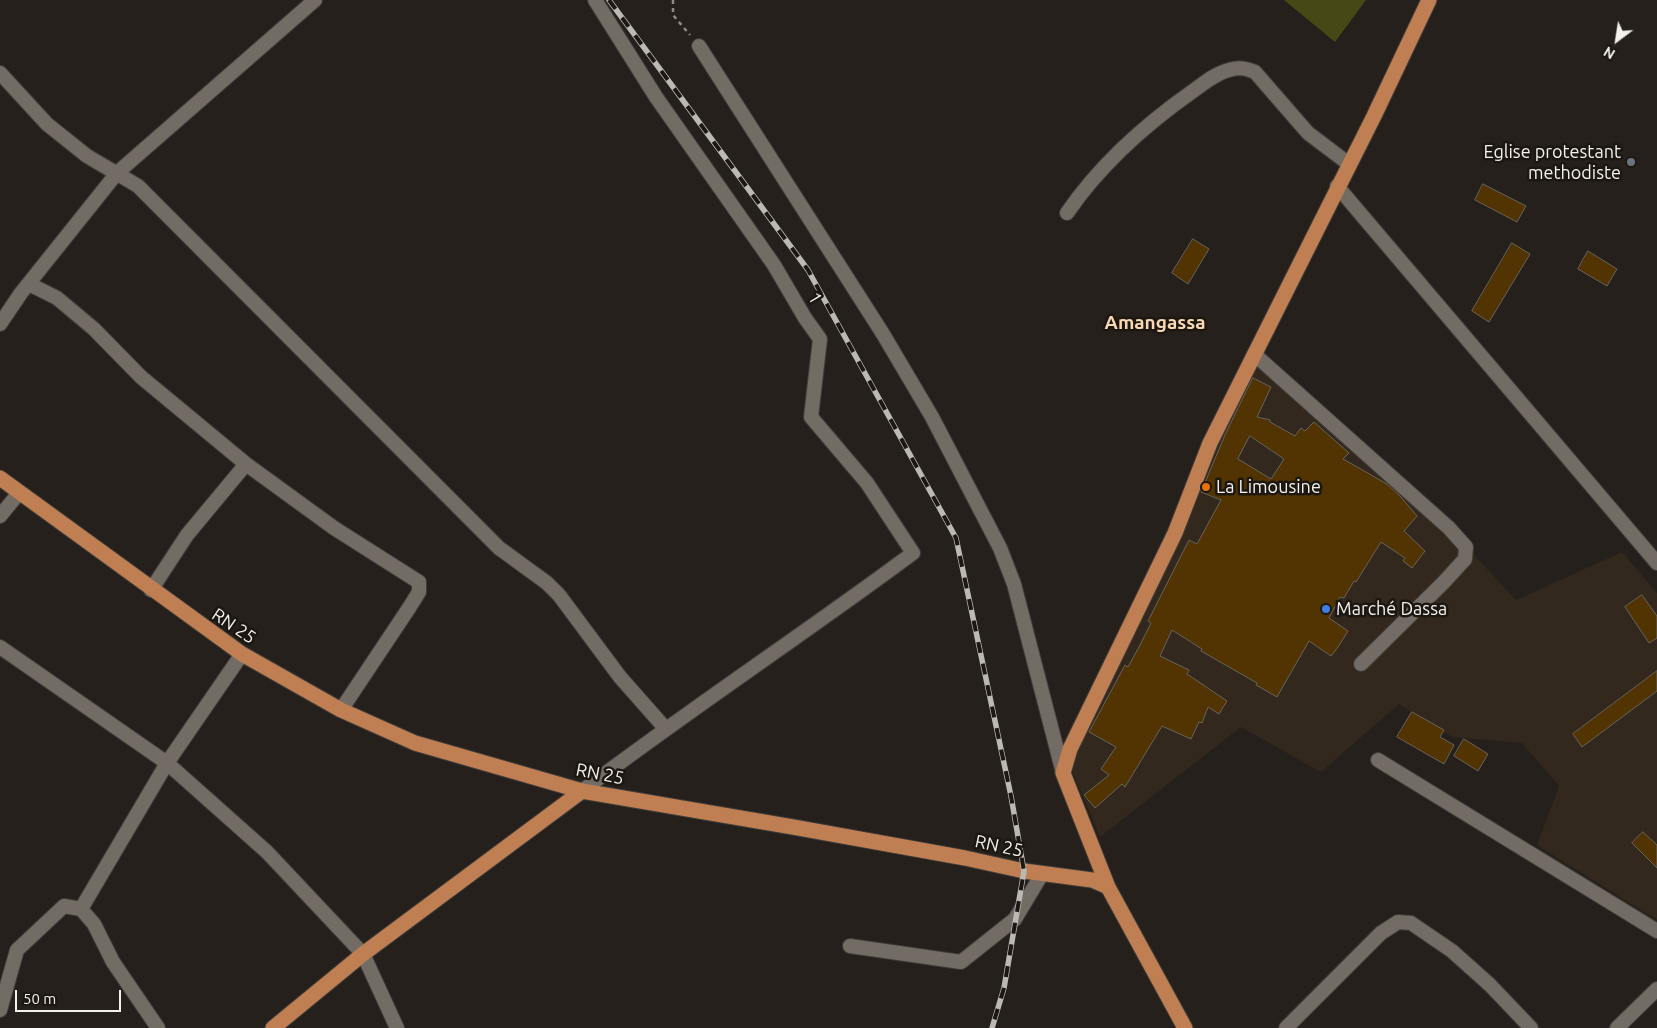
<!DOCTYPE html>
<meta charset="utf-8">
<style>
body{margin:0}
#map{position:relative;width:1657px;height:1028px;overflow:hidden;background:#25201b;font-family:Ubuntu,sans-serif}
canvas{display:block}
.north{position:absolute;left:1592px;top:15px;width:50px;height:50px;-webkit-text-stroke:4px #1c1711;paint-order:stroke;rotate:211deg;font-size:14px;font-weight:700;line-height:20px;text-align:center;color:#f4f0ec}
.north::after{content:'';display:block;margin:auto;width:18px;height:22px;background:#f4f0ec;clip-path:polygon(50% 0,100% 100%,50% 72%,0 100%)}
.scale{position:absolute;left:15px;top:990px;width:106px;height:22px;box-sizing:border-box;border:2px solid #f4f0ec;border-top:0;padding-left:6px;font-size:15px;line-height:18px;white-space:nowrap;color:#f4f0ec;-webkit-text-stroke:4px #1c1711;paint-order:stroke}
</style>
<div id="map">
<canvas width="1657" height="1028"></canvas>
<div class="north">N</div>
<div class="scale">50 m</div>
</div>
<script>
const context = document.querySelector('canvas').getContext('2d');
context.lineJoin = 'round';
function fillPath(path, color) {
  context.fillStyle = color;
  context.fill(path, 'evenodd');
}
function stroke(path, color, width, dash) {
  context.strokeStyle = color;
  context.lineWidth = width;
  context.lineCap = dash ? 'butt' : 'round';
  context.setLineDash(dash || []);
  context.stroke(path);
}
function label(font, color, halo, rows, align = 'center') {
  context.font = font + ' Ubuntu,sans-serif';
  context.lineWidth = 5;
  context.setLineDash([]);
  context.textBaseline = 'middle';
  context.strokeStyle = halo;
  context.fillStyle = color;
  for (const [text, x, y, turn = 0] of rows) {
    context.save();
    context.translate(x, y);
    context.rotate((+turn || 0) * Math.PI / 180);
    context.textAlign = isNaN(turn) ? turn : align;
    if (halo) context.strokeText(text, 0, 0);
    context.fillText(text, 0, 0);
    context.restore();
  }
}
fillPath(new Path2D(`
 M1255,365L1446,525L1516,600L1622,552L1657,593V920L1537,845L1559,786L1522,743L1452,737L1399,704L1321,772L1241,727L1100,837L1072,770L1083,737L1193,510L1219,440Z`), '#32281e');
fillPath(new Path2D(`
 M1284,0H1366L1335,42Z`), '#464815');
const building = new Path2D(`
 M1483,184L1526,206L1517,222L1475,200Z
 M1193,239L1209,249L1188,284L1172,273Z
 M1512,243L1530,254L1489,322L1472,311Z
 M1588,251L1617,269L1607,286L1578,269Z
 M1253,378L1271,387L1257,417L1270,420V422L1295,436L1301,428L1305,431L1314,422L1349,453L1343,459L1387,484L1401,497L1417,516L1404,531L1425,551L1412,568L1403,561L1405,558L1381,542L1356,582L1354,581L1344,598L1340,597L1329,618L1348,631L1338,647L1331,656L1309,641L1277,697L1256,685L1257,683L1201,651L1202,649L1172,630L1160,656L1189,670L1187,674L1227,701L1219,714L1208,707L1202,723L1199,722L1191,739L1162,726L1125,787L1122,784L1095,808L1084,795L1109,775L1101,769L1116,747L1089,732L1125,665L1128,667L1140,645L1151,623L1148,621L1189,540L1197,544L1221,500L1201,492L1225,435ZM1250,436L1284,459L1271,479L1238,459Z
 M1642,595L1657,616V638L1649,643L1625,607Z
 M1657,671V691L1582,747L1573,734Z
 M1412,712L1444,730L1440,737L1454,745L1444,764L1397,737Z
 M1464,739L1488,754L1478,771L1454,756Z
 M1643,832L1657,845V868L1632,843Z`);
fillPath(building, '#513402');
stroke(building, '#68635c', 1);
const minor = new Path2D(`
 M699,46L883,334L932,417L1000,548L1014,584L1063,773
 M0,73L47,124L87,156L138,186L499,548L547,583L559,595L620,677L665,728
 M1337,186L1657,563
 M1067,213C1100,165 1146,124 1193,91C1203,84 1216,73 1229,70C1239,67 1245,68 1255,72L1308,133L1349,164
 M29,284L57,298L94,329L141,377L246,464L334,528L419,582V592L409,608L341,710
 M0,324L21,293L117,173L315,0
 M1254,354L1449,528L1466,547L1465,559L1444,582L1361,664
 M0,516L19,493
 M151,590L187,535L246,464
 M0,647L167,763L267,852L363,954L397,1028
 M1378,760L1657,931
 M582,791C690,709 804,634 913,553L867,483L811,417L820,339L805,318L774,265L656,97L595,0
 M81,909L167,763L242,654
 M850,946L961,962L1015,919L1042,874
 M0,1010L17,950L64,906L81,909L94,924L113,962L158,1028
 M1286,1028L1381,933L1398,922L1411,923L1452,951L1490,985L1531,1028
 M1617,1028L1657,989`);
const major = new Path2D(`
 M0,478L242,654L341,710L415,743L582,791L793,827L965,858L1024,871L1092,880L1108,887L1185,1028
 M1108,887L1063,773L1070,749L1175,533L1210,443L1374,116L1429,0
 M273,1028L363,954L582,791`);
stroke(minor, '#413d39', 16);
stroke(major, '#413d39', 17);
stroke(new Path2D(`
 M673,0V15L690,35`), '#8d8884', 2.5, [4, 4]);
stroke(minor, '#726c65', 14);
stroke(major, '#bf7f53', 15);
const rail = new Path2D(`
 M609,0L808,270L956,538L1011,796L1024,871L1004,988L992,1028`);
stroke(rail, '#bcb8b3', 5.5);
stroke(rail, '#1c1711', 4, [11]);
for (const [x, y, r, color] of [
 [1631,162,5,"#6b7280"],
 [1206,487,5,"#e8710a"],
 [1326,609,5,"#3f7fe0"]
]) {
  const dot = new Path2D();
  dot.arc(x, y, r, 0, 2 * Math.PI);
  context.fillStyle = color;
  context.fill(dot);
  stroke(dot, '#1c1711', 2);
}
label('18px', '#f4f0ec', '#1c1711', [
 ["Eglise protestant",1621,152,"right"],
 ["methodiste",1621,173,"right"],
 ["La Limousine",1216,487],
 ["Marché Dassa",1336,609]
], 'left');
label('18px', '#f4f0ec', '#1c1711', [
 ["1",815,298,59],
 ["RN 25",234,626,34],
 ["RN 25",600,774,11],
 ["RN 25",999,846,12]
]);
label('bold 19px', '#f9d8b4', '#1c1711', [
 ["Amangassa",1155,323]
]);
</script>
